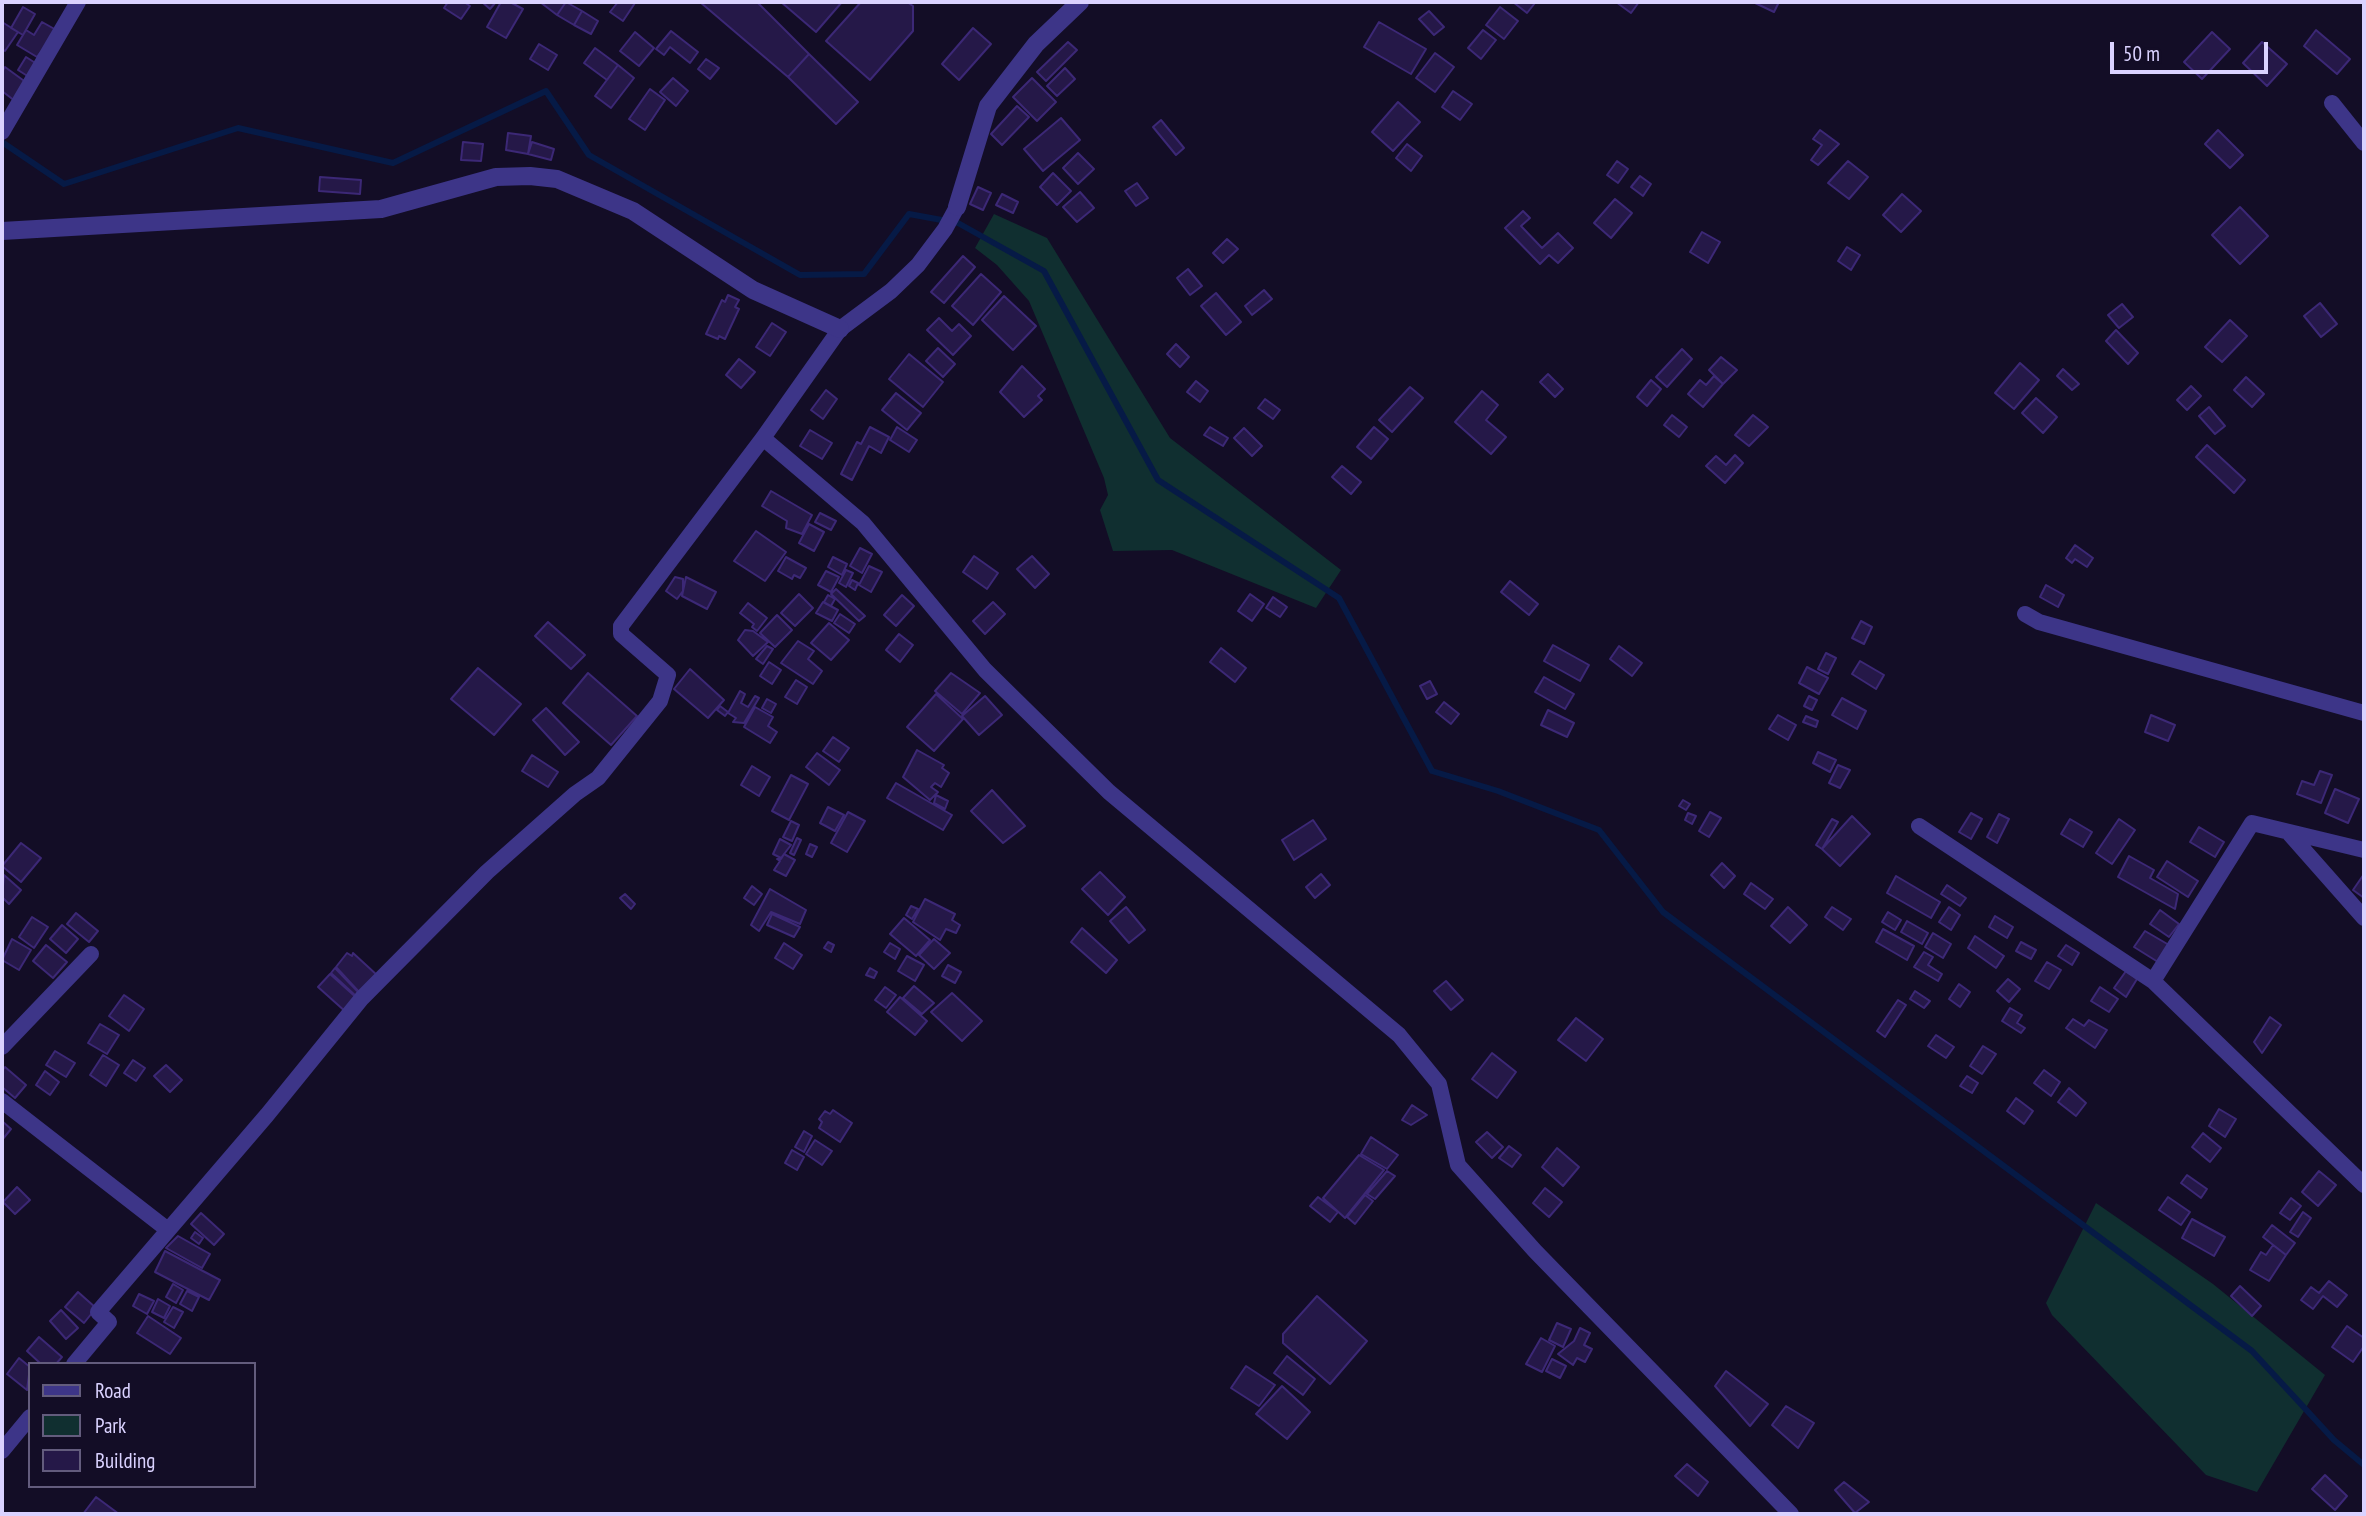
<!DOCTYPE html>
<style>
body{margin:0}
#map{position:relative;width:2366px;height:1516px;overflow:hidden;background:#130d26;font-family:"PT Sans Narrow",sans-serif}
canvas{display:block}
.frame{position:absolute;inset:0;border:4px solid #dad2ff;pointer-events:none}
.legend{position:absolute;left:28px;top:1362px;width:228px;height:126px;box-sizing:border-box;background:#130d26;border:2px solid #635c7d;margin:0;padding:9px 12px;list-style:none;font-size:21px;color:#dad2ff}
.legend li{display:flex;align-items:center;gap:14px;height:35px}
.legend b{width:35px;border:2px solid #635c7d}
.scale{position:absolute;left:2110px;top:42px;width:158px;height:32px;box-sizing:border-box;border:4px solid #dad2ff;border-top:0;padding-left:9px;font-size:21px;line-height:24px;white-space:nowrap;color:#dad2ff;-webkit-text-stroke:5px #130d26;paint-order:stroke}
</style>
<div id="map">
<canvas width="2366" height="1516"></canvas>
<div class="frame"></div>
<ul class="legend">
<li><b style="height:9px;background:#3d3588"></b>Road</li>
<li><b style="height:19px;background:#102f30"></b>Park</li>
<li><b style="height:19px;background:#251848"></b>Building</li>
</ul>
<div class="scale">50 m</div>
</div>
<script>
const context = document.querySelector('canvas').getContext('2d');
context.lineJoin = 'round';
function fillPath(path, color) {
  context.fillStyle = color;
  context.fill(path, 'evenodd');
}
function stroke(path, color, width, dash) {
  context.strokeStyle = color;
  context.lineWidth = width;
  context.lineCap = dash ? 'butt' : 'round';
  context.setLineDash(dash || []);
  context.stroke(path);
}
fillPath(new Path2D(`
 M994,214L1047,238L1170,438L1341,570L1316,608L1172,550L1113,551L1100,510L1108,495L1104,478L1029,301L997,265L975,248Z
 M2096,1203L2213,1284L2325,1375L2257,1492L2206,1475L2052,1315L2046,1303Z`), '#102f30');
stroke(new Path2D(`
 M2,142L64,184L238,128L393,163L546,91L589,155L800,275L864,274L909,214L958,223L1044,271L1158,480L1339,598L1432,771L1498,791L1599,830L1663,912L2252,1351L2334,1440L2364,1465`), '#061a46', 6);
const building = new Path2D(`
 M448,2H464L470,6L461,19L444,8Z
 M482,2H496L490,9Z
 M501,2H510L523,9L506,38L487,27Z
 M540,2H566L557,15Z
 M566,2L582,11L574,25L557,15Z
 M618,2L635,3L623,21L610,12Z
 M700,2H757L809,54L788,77Z
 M781,2H842L816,32Z
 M861,2H907L913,6V31L870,80L826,41Z
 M1513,2H1534L1535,3L1527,13Z
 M1616,2H1639L1631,13Z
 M1753,2H1779L1774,12Z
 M23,7L35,14L23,35L11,28Z
 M1500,7L1518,21L1504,39L1486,25Z
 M582,11L598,21L591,34L574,25Z
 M1429,11L1444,27L1434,35L1419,19Z
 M2,22L18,32L5,51L2,49Z
 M42,22L58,31L37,57L17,45L26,30L34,35Z
 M1379,22L1426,49L1411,74L1364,47Z
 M973,28L991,44L959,80L942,64Z
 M1483,30L1496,40L1481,59L1468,48Z
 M2316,30L2350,59L2337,74L2304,46Z
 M671,31L698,52L690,63L670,47L664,55L656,49Z
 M635,32L654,48L639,66L620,51Z
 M2212,32L2230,49L2202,79L2184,62Z
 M1068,42L1077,50L1046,81L1037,72Z
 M2262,42L2287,64L2267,86L2243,63Z
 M539,44L557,55L548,70L530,59Z
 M595,48L618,65L607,80L584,63Z
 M1435,53L1454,67L1435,92L1416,78Z
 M809,54L858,102L836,124L788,77Z
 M26,57L37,64L29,77L18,70Z
 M706,59L719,68L710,79L698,69Z
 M618,65L634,78L611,108L595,96Z
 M5,67L27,83L15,101L2,91V72Z
 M1065,68L1075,79L1057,96L1047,86Z
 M673,78L688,91L676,106L660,92Z
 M1032,78L1056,102L1037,121L1013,97Z
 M650,89L665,100L645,130L629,119Z
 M1453,91L1472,104L1460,120L1442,107Z
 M1398,102L1420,122L1393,151L1372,132Z
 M1017,106L1029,117L1002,145L991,134Z
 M1061,118L1080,140L1043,171L1024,149Z
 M1161,120L1184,148L1176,155L1153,127Z
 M1820,130L1839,144L1818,165L1811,160L1822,145L1813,139Z
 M2218,130L2243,155L2230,168L2205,144Z
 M508,133L531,136L528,154L506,150Z
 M463,142L483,144L481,161L461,160Z
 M532,142L554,149L551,160L528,154Z
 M1407,144L1422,156L1411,171L1396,158Z
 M1078,153L1094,169L1078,184L1063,168Z
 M1617,161L1628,169L1618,183L1607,175Z
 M1848,161L1868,177L1849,199L1828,183Z
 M1053,173L1071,191L1057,205L1040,187Z
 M1640,176L1651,184L1643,196L1631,187Z
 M320,177L361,180L360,194L319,191Z
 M1137,183L1148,198L1136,206L1125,191Z
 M978,187L991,193L983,210L970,204Z
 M1080,192L1094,208L1077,222L1063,207Z
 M1002,194L1018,202L1013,213L996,205Z
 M1902,194L1921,211L1901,232L1883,215Z
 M1615,199L1632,213L1611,238L1594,223Z
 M2240,207L2268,236L2240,264L2212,235Z
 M1523,211L1530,218L1521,226L1542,248L1558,233L1573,248L1558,263L1549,255L1540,264L1505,228Z
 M1702,232L1720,242L1708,263L1690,252Z
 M1227,239L1238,249L1223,263L1213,253Z
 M1847,247L1860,255L1851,270L1838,261Z
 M963,256L975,267L944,303L931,292Z
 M1188,269L1202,286L1190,295L1177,278Z
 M981,274L1001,292L973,325L952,306Z
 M1264,290L1272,299L1252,315L1245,306Z
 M1216,293L1241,322L1226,335L1201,306Z
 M728,295L739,300L735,307L739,309L725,339L719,336L718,339L706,334L722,300L725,302Z
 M1004,296L1036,326L1013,350L982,320Z
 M2320,303L2337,324L2321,337L2304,316Z
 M2122,304L2133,317L2119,328L2108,315Z
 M939,318L952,331L959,324L971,336L953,355L927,330Z
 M2230,320L2247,336L2222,362L2205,347Z
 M772,323L786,332L770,356L756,347Z
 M2116,330L2138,353L2128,364L2106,341Z
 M1176,344L1189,357L1180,367L1167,354Z
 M938,348L955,364L943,377L926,361Z
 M1682,349L1692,359L1667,387L1656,377Z
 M909,354L943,382L923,407L889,379Z
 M1721,357L1737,370L1723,384L1709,370Z
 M739,359L755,372L741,388L726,375Z
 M2020,363L2039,380L2014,409L1995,393Z
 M1022,366L1045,389L1038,396L1042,400L1024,417L1000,392Z
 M2063,369L2079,384L2072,390L2057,376Z
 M1548,374L1563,389L1555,397L1540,382Z
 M1714,376L1723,384L1703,407L1688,394L1700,380L1706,385Z
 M2246,377L2264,394L2252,407L2234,390Z
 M1651,380L1661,389L1647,406L1637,397Z
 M1196,381L1208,391L1200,402L1187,392Z
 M2191,386L2201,396L2187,410L2177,400Z
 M1410,387L1423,398L1392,432L1379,420Z
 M826,390L837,399L823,419L811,410Z
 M1482,391L1498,405L1486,420L1506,437L1491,454L1455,422Z
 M896,393L921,413L907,430L882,410Z
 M2036,398L2057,417L2043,433L2022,413Z
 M1265,399L1280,410L1273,419L1258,408Z
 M2209,407L2225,426L2215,434L2199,416Z
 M1672,415L1687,427L1679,437L1664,425Z
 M1753,415L1768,427L1749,446L1735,435Z
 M870,427L889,437L881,453L869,446L852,480L841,474L857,442L861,444Z
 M897,427L917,440L909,452L890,440Z
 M1210,427L1228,438L1223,446L1204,435Z
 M1374,427L1388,439L1371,459L1357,447Z
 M1244,428L1262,446L1252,456L1234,438Z
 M810,430L832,443L822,459L800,446Z
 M2207,445L2245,480L2234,493L2196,457Z
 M1735,455L1743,463L1725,483L1706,466L1716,456L1726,465Z
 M1342,466L1361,482L1351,494L1332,477Z
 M771,491L812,515L802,534L786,528L787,521L762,506Z
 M820,513L836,521L831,530L815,522Z
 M809,524L824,532L814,551L799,543Z
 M756,531L786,552L765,581L734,561Z
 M2075,545L2093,558L2087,567L2075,559L2072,563L2066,558Z
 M860,548L872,554L862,573L850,566Z
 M974,556L998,573L987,589L963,572Z
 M1032,556L1049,574L1035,588L1017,569Z
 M786,557L806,568L800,578L794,575L792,579L778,571Z
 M833,557L847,564L842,575L828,567Z
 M869,566L882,572L871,592L859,585Z
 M846,570L853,573L846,587L839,583Z
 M826,571L839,577L831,592L818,585Z
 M675,577L683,579V591L677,599L666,591Z
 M686,577L716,592L707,609L682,596Z
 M852,580L858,583L855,590L849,586Z
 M1510,581L1538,604L1529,615L1501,592Z
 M2046,585L2064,595L2058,607L2040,597Z
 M836,589L865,616L859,621L831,594Z
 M799,594L813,608L795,626L781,613Z
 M1250,594L1264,604L1252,621L1238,611Z
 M828,595L835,599L831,606L824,602Z
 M902,595L914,606L896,626L884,615Z
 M1273,597L1287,607L1280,617L1266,608Z
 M823,602L838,610L832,621L816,613Z
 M993,602L1005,614L985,634L973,621Z
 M748,603L767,618L757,631L752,627L754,624L740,613Z
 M840,614L855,624L849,633L834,623Z
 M777,615L792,630L775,647L760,633Z
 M1861,621L1872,627L1864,644L1852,638Z
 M548,622L585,655L571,669L535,636Z
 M829,623L849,640L831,660L811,643Z
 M745,630L753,631L768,642L753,656L738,640Z
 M899,634L913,645L900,662L886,650Z
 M798,641L814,651L808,659L822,671L813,684L781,663Z
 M1553,645L1589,665L1580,681L1544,661Z
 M767,646L773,649L763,664L756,659Z
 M1619,646L1642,663L1632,676L1610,659Z
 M1221,648L1246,668L1235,682L1210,662Z
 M1826,653L1836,658L1828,674L1818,669Z
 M1860,661L1884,675L1876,689L1852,674Z
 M769,662L781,670L772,684L760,676Z
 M1807,667L1828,678L1819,694L1799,683Z
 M478,668L521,704L494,735L451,699Z
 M690,669L724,700L708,718L674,689Z
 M588,673L637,716L611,745L563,703Z
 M951,673L980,693L962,714L935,691Z
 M1544,677L1574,694L1565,709L1535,692Z
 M796,680L807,687L797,704L785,697Z
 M1430,681L1437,694L1427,699L1420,686Z
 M740,691L745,694L741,703L748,707L755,696L759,698L744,723L733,722L736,718L728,713Z
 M936,694L963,719L934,751L907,727Z
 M985,696L1002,715L979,735L962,716Z
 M1809,696L1817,700L1812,710L1804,706Z
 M1842,698L1866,711L1857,729L1832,715Z
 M767,699L776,704L771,713L762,708Z
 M1444,702L1459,714L1451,724L1436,712Z
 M720,706L728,712L725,716L717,710Z
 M755,707L773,717L768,726L777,732L770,743L744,727Z
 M546,708L579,742L565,755L533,720Z
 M1548,710L1574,723L1567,737L1541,725Z
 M1778,715L1796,725L1788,740L1769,729Z
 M2151,715L2175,725L2168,741L2145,732Z
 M1806,716L1818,721L1816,727L1803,722Z
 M833,737L849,748L839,762L823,751Z
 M917,750L944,765L942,768L949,773L941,787L935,783L931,787L938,792L930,800L903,777Z
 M1818,752L1836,760L1830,772L1813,763Z
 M817,753L840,770L829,785L806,767Z
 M532,755L558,772L548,787L522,771Z
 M1838,765L1850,770L1840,788L1829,783Z
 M752,766L770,777L759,796L741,785Z
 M2320,771L2332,775L2321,803L2297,794L2302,781L2314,785Z
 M791,775L808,784L789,820L772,811Z
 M896,783L952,815L943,830L887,798Z
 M2335,789L2359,799L2348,823L2325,813Z
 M992,790L1025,826L1003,843L971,811Z
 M936,795L948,801L945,809L934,803Z
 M1683,800L1690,804L1686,810L1679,806Z
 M828,807L844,815L835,831L820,823Z
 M848,812L865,821L847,852L831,843Z
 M1710,812L1721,818L1709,837L1699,831Z
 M1688,813L1696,816L1692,824L1685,820Z
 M1971,813L1982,819L1971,839L1959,832Z
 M1999,814L2009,819L1997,843L1987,837Z
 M1852,816L1870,834L1840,866L1822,849Z
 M1832,819L1838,822L1822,849L1816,845Z
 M2070,819L2092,832L2083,847L2061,834Z
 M2119,819L2135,830L2112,864L2096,853Z
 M1313,820L1326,839L1294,860L1282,840Z
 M791,821L799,825L792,841L783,837Z
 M2199,827L2224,842L2215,857L2190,842Z
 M797,838L801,840L794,855L790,853Z
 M780,839L791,845L781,858L773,854Z
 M21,843L41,858L21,882L2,866Z
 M810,844L817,847L812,857L806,854Z
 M784,854L795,860L786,876L774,870L780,861L777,859H781Z
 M2129,856L2154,870L2150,878L2178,894L2175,909L2118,877Z
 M2167,861L2198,881L2188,897L2157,877Z
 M1722,863L1735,876L1724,888L1711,875Z
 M1100,872L1125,897L1108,915L1082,889Z
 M1321,874L1330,885L1315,898L1306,887Z
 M2364,874V898L2353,890Z
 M4,875L21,890L9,904L2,897Z
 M1896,876L1940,902L1931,918L1887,893Z
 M1751,883L1773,899L1765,909L1744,894Z
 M1947,885L1966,898L1960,906L1941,894Z
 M752,886L762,894L754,905L744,898Z
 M770,889L806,910L800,924L771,912L759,931L751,925Z
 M625,894L635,904L631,909L620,898Z
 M925,899L955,914L952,920L960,925L956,933L946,929L940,940L913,922Z
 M911,906L918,909L912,919L906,915Z
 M1126,907L1145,930L1129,943L1110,921Z
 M1788,907L1807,925L1790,943L1771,926Z
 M1832,907L1851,919L1843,930L1825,917Z
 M1949,907L1960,915L1951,930L1939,922Z
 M2160,910L2179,924L2169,937L2150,924Z
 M1888,912L1901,920L1895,930L1882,922Z
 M76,913L98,931L89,942L67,924Z
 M772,914L800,927L794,937L767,925Z
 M1995,916L2013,927L2007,938L1989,927Z
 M32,917L48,927L34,948L19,937Z
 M904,918L930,940L916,956L890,934Z
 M1907,921L1928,933L1922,944L1901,932Z
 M62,925L78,939L66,953L50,939Z
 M1082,928L1117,960L1106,973L1071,942Z
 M1883,929L1914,946L1907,960L1876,942Z
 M2145,931L2169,945L2158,962L2134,947Z
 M1933,933L1951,944L1943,958L1925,947Z
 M1975,936L2004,956L1996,968L1968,948Z
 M12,939L31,950L19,970L2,960Z
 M934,939L950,953L934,969L919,955Z
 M828,942L834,945L831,952L824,948Z
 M2021,942L2036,950L2031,959L2016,951Z
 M784,943L802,955L793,969L775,958Z
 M890,943L900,949L895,959L884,952Z
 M46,945L67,962L53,978L33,961Z
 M2066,945L2079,953L2072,965L2058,956Z
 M1924,952L1933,957L1928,965L1942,974L1938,981L1914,967Z
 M347,953L352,956L353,953L378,976L360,993L336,967Z
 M907,956L924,965L915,981L898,971Z
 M2047,962L2061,970L2049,989L2035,981Z
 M948,965L961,972L955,983L942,976Z
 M335,968L360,994L357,997L331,973Z
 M870,968L877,972L874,978L866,975Z
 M2126,971L2137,979L2126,997L2114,988Z
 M330,974L359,1000L347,1013L318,987Z
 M2008,979L2020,989L2009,1002L1997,991Z
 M1446,981L1463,1000L1451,1010L1434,991Z
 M1959,984L1970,992L1960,1007L1949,999Z
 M914,986L934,1003L922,1014L903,998Z
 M885,987L896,995L886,1008L875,1000Z
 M2100,987L2118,999L2109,1012L2091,1001Z
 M1915,991L1930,1001L1924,1008L1910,999Z
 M952,993L982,1021L962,1041L931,1012Z
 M124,995L144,1009L129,1031L109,1016Z
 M900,997L927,1021L915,1035L887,1012Z
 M1898,1000L1906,1005L1885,1037L1877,1031Z
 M2010,1008L2022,1015L2017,1023L2025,1028L2021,1033L2002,1021Z
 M2270,1017L2281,1025L2262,1053L2254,1042Z
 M1576,1018L1603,1039L1586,1061L1558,1040Z
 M2073,1019L2084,1026L2089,1020L2107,1030L2095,1048L2066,1028Z
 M100,1024L119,1035L107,1054L88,1043Z
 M1936,1035L1954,1047L1946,1058L1928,1046Z
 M1983,1046L1996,1054L1982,1074L1970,1066Z
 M55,1051L75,1063L66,1077L46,1065Z
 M1492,1053L1516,1072L1497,1098L1472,1079Z
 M103,1055L119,1065L106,1086L90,1075Z
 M133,1060L145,1068L136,1081L124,1073Z
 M166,1065L182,1080L170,1092L154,1076Z
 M5,1067L26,1085L15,1098L2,1087V1071Z
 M2044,1070L2060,1082L2051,1096L2034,1083Z
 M45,1071L59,1082L50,1095L36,1085Z
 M1967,1076L1978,1083L1972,1093L1960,1086Z
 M2069,1088L2086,1103L2076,1116L2058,1102Z
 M2016,1098L2033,1111L2024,1124L2007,1111Z
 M1412,1105L1427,1115L1411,1125L1402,1120Z
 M2219,1109L2236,1119L2225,1137L2209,1126Z
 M833,1110L852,1123L840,1142L819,1128L822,1122L819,1119L825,1111L830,1114Z
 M2,1121L11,1129L2,1140Z
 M804,1131L812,1136L804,1152L795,1147Z
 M1487,1132L1503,1147L1492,1158L1476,1142Z
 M2203,1133L2221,1148L2210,1162L2192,1147Z
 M1371,1137L1398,1155L1387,1169L1361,1154Z
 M815,1140L832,1151L822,1165L806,1154Z
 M1509,1146L1521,1155L1512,1167L1499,1158Z
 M1557,1148L1579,1167L1563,1186L1542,1167Z
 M792,1150L804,1157L797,1170L785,1163Z
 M1359,1155L1384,1170L1345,1218L1323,1198Z
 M1387,1171L1395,1176L1375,1199L1367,1194Z
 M2319,1171L2336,1185L2318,1206L2302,1192Z
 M2187,1175L2207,1189L2201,1198L2181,1183Z
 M17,1187L30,1200L15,1214L3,1202Z
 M1545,1188L1562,1202L1549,1217L1533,1203Z
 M1365,1195L1373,1201L1355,1224L1347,1217Z
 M1318,1197L1338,1212L1330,1222L1310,1206Z
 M2168,1197L2190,1212L2181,1225L2159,1210Z
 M2291,1198L2301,1206L2290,1220L2280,1213Z
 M2303,1212L2311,1218L2298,1237L2290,1232Z
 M201,1213L224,1234L214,1245L191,1224Z
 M2192,1219L2225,1237L2214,1256L2182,1238Z
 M2272,1225L2295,1243L2286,1255L2263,1237Z
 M195,1232L203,1238L199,1244L191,1238Z
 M178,1236L210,1254L202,1268L166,1248Z
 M2273,1245L2286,1255L2269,1281L2250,1270L2261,1252L2266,1255Z
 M165,1251L220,1280L209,1300L155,1272Z
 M2329,1281L2347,1295L2337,1307L2323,1296L2313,1309L2301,1300L2311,1287L2319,1293Z
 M173,1284L183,1290L176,1303L166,1297Z
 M2240,1286L2261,1306L2252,1316L2231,1296Z
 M187,1291L199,1297L192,1311L180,1304Z
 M78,1292L96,1308L84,1323L65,1307Z
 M139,1294L154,1301L147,1314L133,1306Z
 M1317,1296L1367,1341L1330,1384L1283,1343V1334Z
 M158,1299L170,1306L164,1318L152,1312Z
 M173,1307L183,1312L174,1328L164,1322Z
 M61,1310L78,1328L66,1339L50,1321Z
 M148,1316L181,1338L170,1354L137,1333Z
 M1557,1323L1571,1329L1563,1347L1549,1340Z
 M2347,1326L2364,1338V1346L2353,1362L2332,1347Z
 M1580,1328L1590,1333L1584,1345L1592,1349L1585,1362L1577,1358L1573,1365L1558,1354L1574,1341Z
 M39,1337L62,1357L56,1364H41L27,1351Z
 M1541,1338L1555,1346L1542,1372L1526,1364Z
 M1287,1356L1315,1379L1303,1395L1274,1373Z
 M19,1358L30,1367L27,1390L7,1374Z
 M1552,1359L1566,1366L1560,1378L1546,1371Z
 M1246,1366L1275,1385L1259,1406L1231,1388Z
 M1726,1371L1768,1404L1750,1426L1715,1386Z
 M1282,1386L1310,1412L1287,1439L1256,1414Z
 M1786,1406L1814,1423L1798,1448L1772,1425Z
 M1687,1464L1708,1482L1698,1496L1675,1476Z
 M2325,1475L2347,1496L2335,1510L2312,1489Z
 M1844,1482L1869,1502L1855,1513L1835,1490Z
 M96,1497L119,1514H83Z`);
fillPath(building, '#251848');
stroke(building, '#3c2876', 2);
stroke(new Path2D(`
 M2332,103L2364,143
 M2,132L78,2
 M763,438L863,523L985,670L1109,792L1399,1035L1439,1084L1458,1165L1535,1251L1791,1514
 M2025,614L2039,622L2364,713
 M1919,826L2153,981L2364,1185
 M2288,832L2364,918
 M2153,981L2252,823L2364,850
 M2,1047L91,954
 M2,1101L168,1230
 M74,1364L109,1322L98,1312L267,1115L362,998L487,872L575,794L598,778L660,701L668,675L621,634V626L763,438L840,329L891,291L918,265L945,229L957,207
 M2,1451L30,1417`), '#3d3588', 16);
stroke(new Path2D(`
 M957,207L988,106L1036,44L1080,2
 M2,231L381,209L496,177L530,176L557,179L633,211L753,290L840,329`), '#3d3588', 18);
</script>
